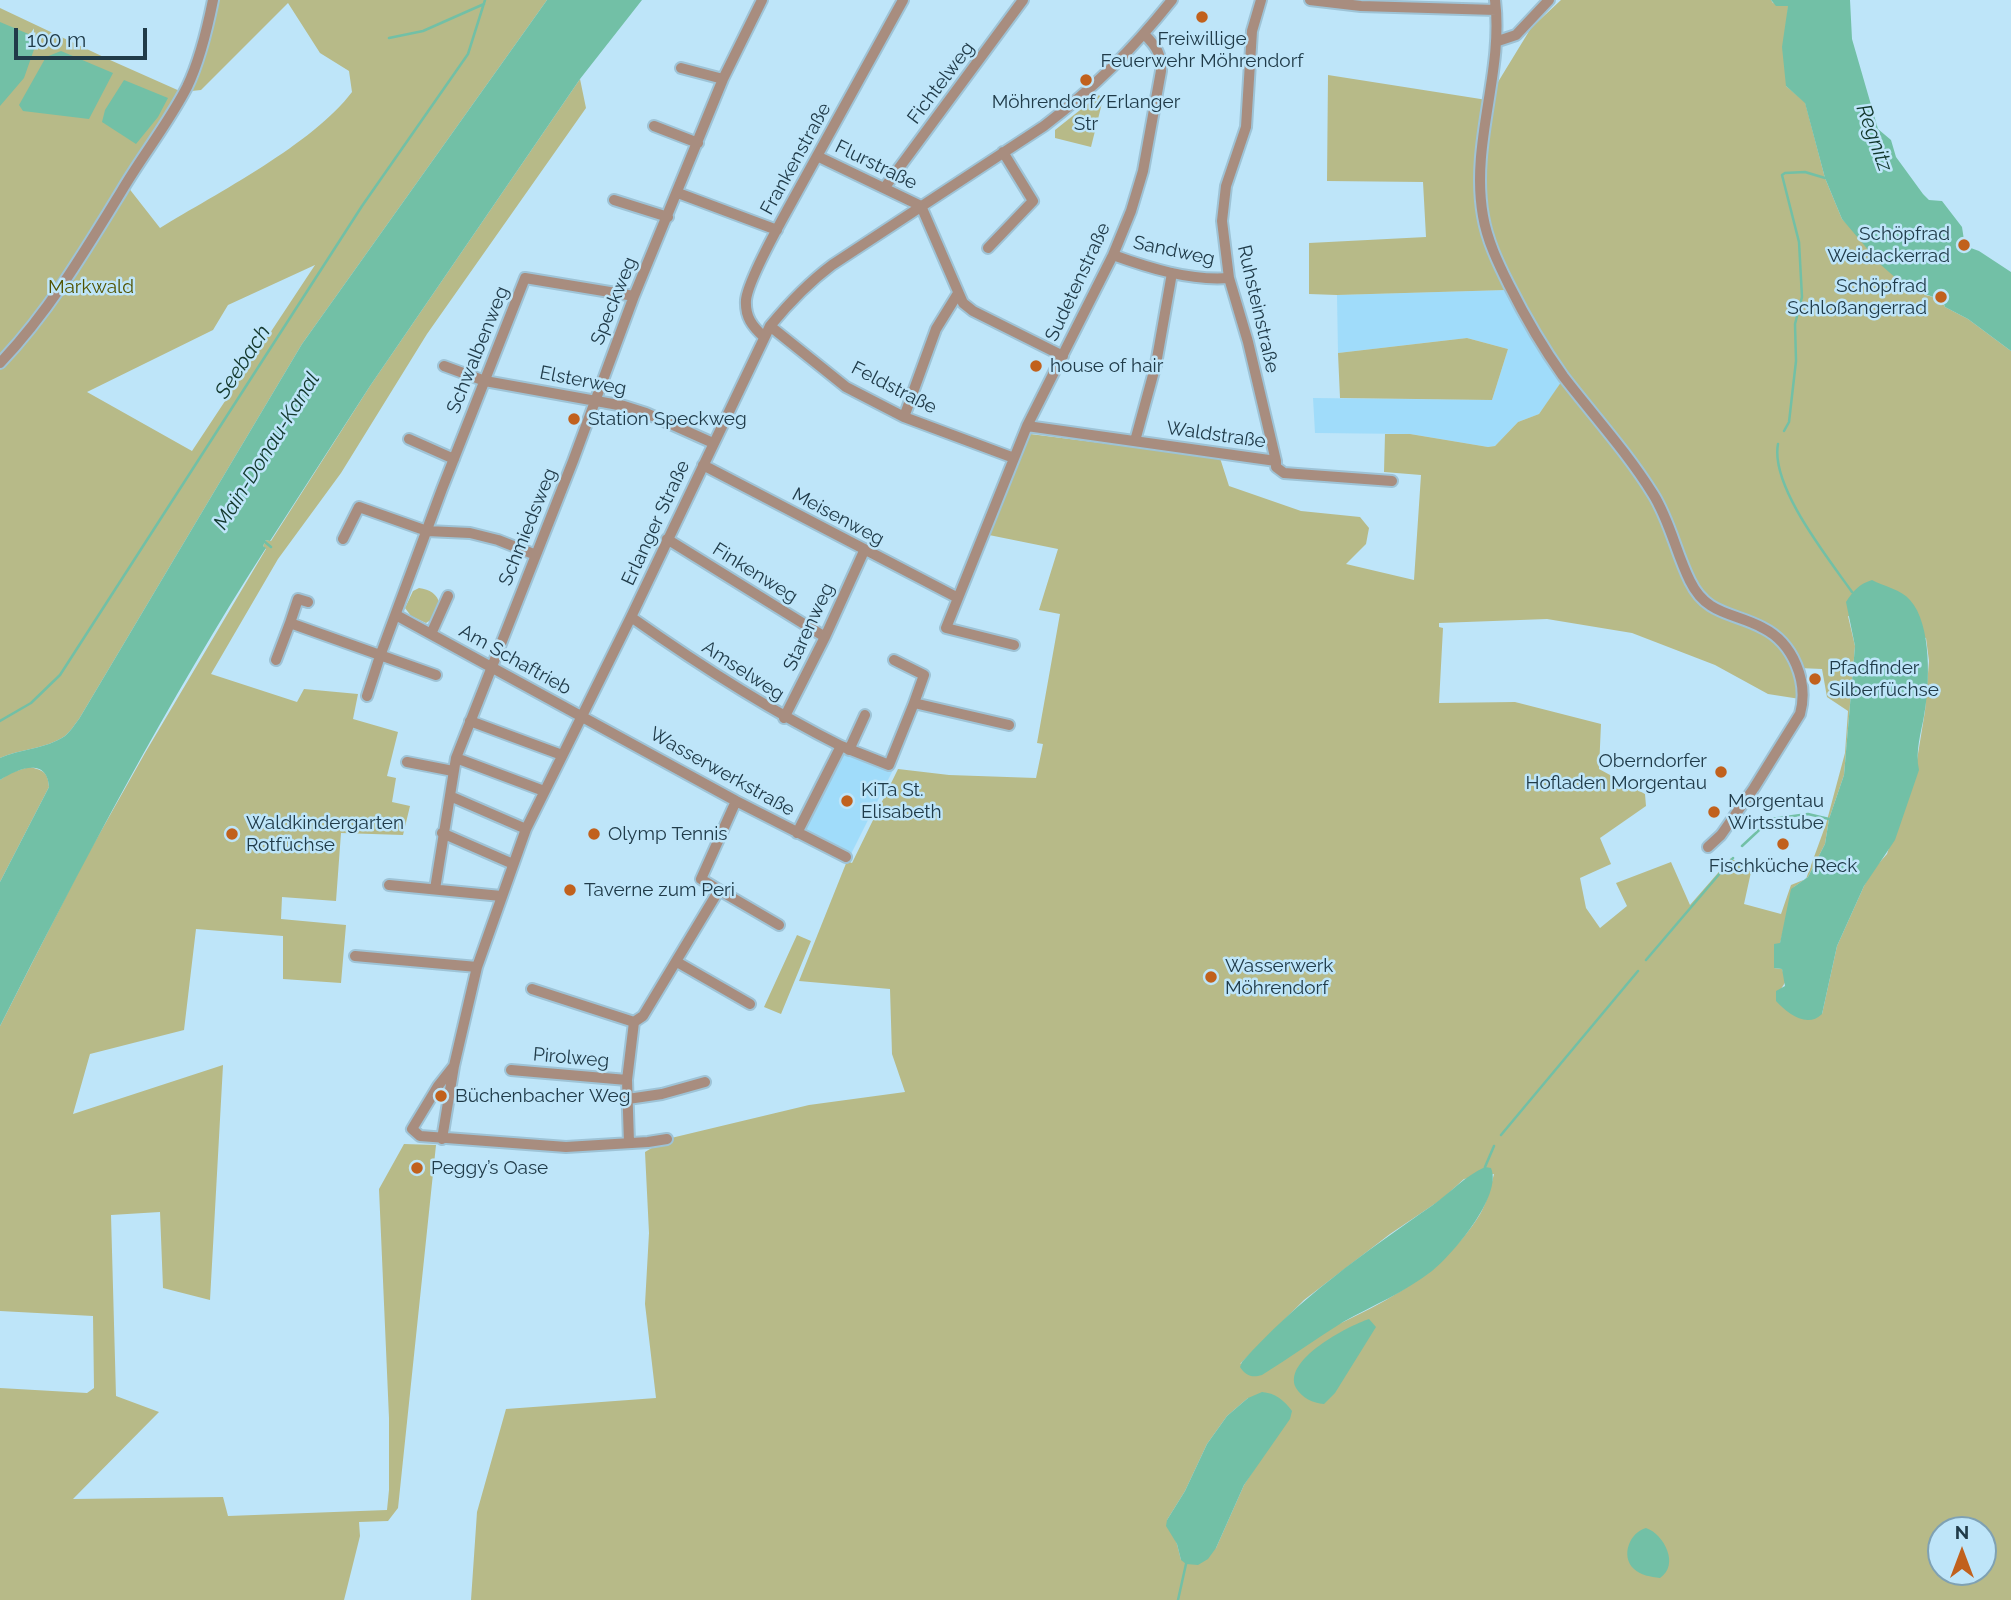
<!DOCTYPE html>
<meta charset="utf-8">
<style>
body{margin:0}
#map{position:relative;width:2011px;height:1600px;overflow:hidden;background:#bee5f9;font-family:Raleway,sans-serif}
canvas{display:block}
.north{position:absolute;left:1927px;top:1516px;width:70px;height:70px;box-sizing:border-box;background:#bee5f9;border:2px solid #7fa1b3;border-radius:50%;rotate:0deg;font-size:19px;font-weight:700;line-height:28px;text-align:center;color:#203b49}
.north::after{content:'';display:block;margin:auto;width:24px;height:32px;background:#c1611d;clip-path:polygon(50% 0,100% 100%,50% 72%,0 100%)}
.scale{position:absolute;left:14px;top:28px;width:133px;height:32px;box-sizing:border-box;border:4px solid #203b49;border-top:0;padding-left:9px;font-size:21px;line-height:24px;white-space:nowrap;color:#203b49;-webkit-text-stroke:5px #bee5f9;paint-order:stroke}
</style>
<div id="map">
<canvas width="2011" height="1600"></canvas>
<div class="north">N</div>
<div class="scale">100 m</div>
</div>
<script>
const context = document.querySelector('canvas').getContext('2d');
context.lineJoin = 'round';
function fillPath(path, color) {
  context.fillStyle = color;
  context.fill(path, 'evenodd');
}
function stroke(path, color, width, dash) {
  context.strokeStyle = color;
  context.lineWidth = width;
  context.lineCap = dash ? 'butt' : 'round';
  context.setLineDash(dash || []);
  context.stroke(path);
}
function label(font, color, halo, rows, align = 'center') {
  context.font = font + ' Raleway,sans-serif';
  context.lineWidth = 5;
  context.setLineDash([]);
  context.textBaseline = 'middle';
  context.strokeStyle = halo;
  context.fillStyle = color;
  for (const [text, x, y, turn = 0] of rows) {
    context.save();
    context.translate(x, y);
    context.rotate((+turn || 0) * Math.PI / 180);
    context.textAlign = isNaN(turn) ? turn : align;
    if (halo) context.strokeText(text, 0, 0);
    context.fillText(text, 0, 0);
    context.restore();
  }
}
fillPath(new Path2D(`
 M1506,290L1567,375L1539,414L1518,422L1495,446L1488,447L1410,434L1315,433L1313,398L1492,400L1508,349L1467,338L1338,353L1337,295Z
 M842,751L893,770L850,856L802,831Z`), '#a0dcfa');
fillPath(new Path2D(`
 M210,0H547L302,344L79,719C75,724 70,732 65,736C46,749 20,749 0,758V8L110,60L182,92L203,31ZM288,3L320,53L349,71L352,92C313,144 217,193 160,228L124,182L182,92L201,90ZM315,265L192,451L87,392L213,330L228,305Z
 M1561,0H1771L1773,3L1788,6L1786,86L1805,102L1825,178L1842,219L1925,295C1934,297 1941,298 1945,307L1968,319L2011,351V1600H471L477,1512L506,1409L656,1398L645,1304L649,1233L645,1152L667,1139L809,1105L905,1092L892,1054L890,989L799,981L847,861L852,863L898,769L949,775L1036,778L1043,744L1037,743L1060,614L1039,610L1058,549L989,535L1030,434L1220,458L1229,486L1301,511L1360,517L1369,528L1366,544L1346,564L1414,580L1421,475L1384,472L1385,434H1410L1488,447L1495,446L1518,422L1539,414L1566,375L1506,290L1337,295L1309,294V243L1426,237L1423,182L1327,181L1328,75L1487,100L1531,28ZM1848,616L1926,638L1929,661L1925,711L1917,760L1887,854L1872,871L1864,886L1837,946L1822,1014L1781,989L1786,981L1782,969L1774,968L1794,887L1808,877L1825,844L1829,819L1844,775L1855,646ZM1547,619L1632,633L1715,665L1768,694L1800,699L1799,668L1822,669L1827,697L1848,711L1845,753L1826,824L1806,879L1791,885L1781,914L1744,904L1751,872L1731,858L1690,905L1671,862L1616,883L1627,906L1600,928L1586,908L1580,878L1611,864L1600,838L1646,806L1645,794L1599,769L1601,724L1515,702L1439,703L1443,628L1439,627V623ZM1494,1174C1490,1190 1486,1206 1477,1219C1425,1298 1323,1331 1240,1364L1304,1300L1390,1234L1442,1199L1464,1179ZM1248,1398L1265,1452L1244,1485L1216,1548L1181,1560L1177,1544L1167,1520L1185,1491L1207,1444L1227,1416ZM1941,1530H1983V1572H1941Z
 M580,79L586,108L427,334L341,473L278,559L211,674L297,702L304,689L358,694L353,719L398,732L387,776L396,778L392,802L410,806L403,835L341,833L336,901L282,897L281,919L346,925L341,983L283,979V936L196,929L184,1030L90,1054L73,1114L223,1065L210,1300L163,1288L160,1212L111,1215L116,1396L159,1412L73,1499L223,1497L228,1516L387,1510L389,1490V1418L379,1189L404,1144L436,1145L398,1508L388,1521L359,1522L360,1536L344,1600H0V1388L87,1393L94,1388L93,1316L0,1311V1026L83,863L145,753L266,549L263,546L266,540L271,541L370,386Z
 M1099,95L1103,99L1091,147L1055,138V130Z
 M1467,338L1508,349L1492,400L1340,398L1338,353Z
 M419,588C430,590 437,593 440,605L434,618L426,623L411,616L405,608L413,591Z
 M29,767C43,770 48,772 49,787L0,882V780L10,773Z
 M797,935L811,941L781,1014L764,1007Z`), '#b7ba88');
fillPath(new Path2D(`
 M547,0H642L580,79L370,386L270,541L266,540L263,546L266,548C167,702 82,864 0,1026V882L49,787C47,756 17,769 0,780V758C20,749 46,749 65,736C70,732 75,724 79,719L302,344Z
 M1771,0H1850L1852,39L1878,129L1891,140L1896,157L1923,194L1929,200L1942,201L1962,227L1964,240L1968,247L1979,251L2011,272V351L1968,319L1945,307L1943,302L1936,298L1906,287L1881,265L1842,219L1825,178L1805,103L1786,86L1782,47L1788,6H1776Z
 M0,22L38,38L24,78L0,106Z
 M61,51L113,73L89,119L23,111L19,105L46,57Z
 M124,80L168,98L158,117L136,144L102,122L105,110Z
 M1872,580C1883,586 1902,590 1910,600C1932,624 1930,685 1924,716C1921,733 1915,752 1919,770L1895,840L1864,886L1837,946L1822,1014C1807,1029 1787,1013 1776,1001V991L1785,986L1782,969L1774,968V944L1780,943L1791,889L1808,877L1825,844L1829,819L1844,775L1855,646L1846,602C1853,591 1859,584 1872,580Z
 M1485,1167L1491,1168C1503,1196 1452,1255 1432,1271C1405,1292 1372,1306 1343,1322C1316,1339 1289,1358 1262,1375C1252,1378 1246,1376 1240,1367L1242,1362C1297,1300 1365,1252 1433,1205C1451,1192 1465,1176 1485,1167Z
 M1369,1319L1376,1327L1335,1393L1324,1404C1313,1403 1302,1398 1296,1388C1282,1360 1348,1326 1369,1319Z
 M1262,1392C1275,1393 1284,1400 1292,1411L1290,1419L1244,1485L1216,1548L1208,1559L1198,1565L1186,1564L1181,1560L1177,1544L1166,1526L1167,1520L1185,1491L1207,1444L1227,1416L1248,1398Z
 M1646,1528C1664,1534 1680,1565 1660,1578C1651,1577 1640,1575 1634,1569C1620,1556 1630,1532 1646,1528Z`), '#72c0a6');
stroke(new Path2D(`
 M389,38L423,31L484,4
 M1784,431L1789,422L1796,361L1795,324L1802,297L1799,242L1782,175L1785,173L1805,172L1825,178
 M1778,444C1770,486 1828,558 1852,592
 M265,542L271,547
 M0,721L31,703L60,675L362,206L468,54L485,0
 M1742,846L1771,819L1808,814L1829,819
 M1646,960L1733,858
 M1501,1135L1638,971
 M1485,1167L1494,1146
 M1178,1600L1186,1564`), '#72c0a6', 2.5);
const minor = new Path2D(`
 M1261,0L1252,31L1246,127L1226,186L1222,221L1229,278L1248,342L1276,461
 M1310,0L1361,6L1496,10
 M1495,0C1504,72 1470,143 1483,216C1487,240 1498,263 1509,285C1524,315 1543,348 1563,376C1593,415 1627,452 1653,494C1670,521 1676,553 1690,581C1707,616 1734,612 1763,628C1793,643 1809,682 1800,714L1754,788L1721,835L1708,847
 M1498,41L1516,35L1549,0
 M681,68L723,79
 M654,126L698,143
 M817,156L921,206L963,303L973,311L1063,356
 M885,187L1023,0
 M678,193L777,230
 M614,200L668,217
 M988,248L1033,201L1003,152
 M1113,255C1149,268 1190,281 1229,278
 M770,326L846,387L904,417L1014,458
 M764,337C752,326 745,317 746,300C748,280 778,227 789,207C827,138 865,69 903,0
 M0,363C48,313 85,251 121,192C142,156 168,124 187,87C200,60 207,30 213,0
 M444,366L485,381L624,406L646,413L713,443
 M904,417L936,329L957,295
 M1027,426L1276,461V467L1284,473L1392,481
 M409,439L454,459
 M1135,441L1156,364L1172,273
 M703,465L958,598
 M343,539L359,507L427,531L470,533L498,540L536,555
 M667,539L825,637
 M396,615L736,801L846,857
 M631,617C699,665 767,709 841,746L797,833
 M290,623L298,599L308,602
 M431,634L448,596
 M1014,645L946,628L1027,426L1113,255L1131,211L1143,171L1161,71C1161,54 1157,47 1145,35
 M276,660L290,623L436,675
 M894,660L924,675L914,703
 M367,696L380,656L442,489L525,278L634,296
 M784,718L825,637L864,551
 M470,721L562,755
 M841,746L889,765L914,703L1009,725
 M849,750L865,715
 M456,758L544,791
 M407,762L453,771
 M450,796L526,829
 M442,833L513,864
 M389,885L501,896
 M435,889L456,758L573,461L634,296L723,79L762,0
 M719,890L779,925
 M355,956L477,967
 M677,962L750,1004
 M532,989L634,1022
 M453,1067L438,1086L412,1129L420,1136L566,1147L648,1142L667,1139
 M511,1070L627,1080
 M628,1099L662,1094L705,1082
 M442,1139L454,1066L477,967L526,829L631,617L770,326C789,303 808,283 832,265L1044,126C1095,87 1132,50 1172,0
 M629,1143L627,1080L634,1022L643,1016L719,890L701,879L736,801`);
stroke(minor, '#9ec3d6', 14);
stroke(minor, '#a88d7f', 10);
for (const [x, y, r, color] of [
 [1202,17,7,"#c1611d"],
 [1086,80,7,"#c1611d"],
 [1964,245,7,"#c1611d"],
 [1941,297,7,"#c1611d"],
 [1036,366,7,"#c1611d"],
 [574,419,7,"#c1611d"],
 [1815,679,7,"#c1611d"],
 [1721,772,7,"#c1611d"],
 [847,801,7,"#c1611d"],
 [1714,812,7,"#c1611d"],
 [232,834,7,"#c1611d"],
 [594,834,7,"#c1611d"],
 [1783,844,7,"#c1611d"],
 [570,890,7,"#c1611d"],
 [1211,977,7,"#c1611d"],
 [441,1096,7,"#c1611d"],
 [417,1168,7,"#c1611d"]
]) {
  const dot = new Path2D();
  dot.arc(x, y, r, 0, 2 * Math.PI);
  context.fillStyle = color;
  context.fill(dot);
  stroke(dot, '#bee5f9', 2.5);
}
label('19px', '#203b49', '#bee5f9', [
 ["Freiwillige",1202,39,"center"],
 ["Feuerwehr Möhrendorf",1202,61,"center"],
 ["Möhrendorf/Erlanger",1086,102,"center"],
 ["Str",1086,124,"center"],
 ["Schöpfrad",1950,234,"right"],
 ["Weidackerrad",1950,256,"right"],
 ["Schöpfrad",1927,286,"right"],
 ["Schloßangerrad",1927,308,"right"],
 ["house of hair",1050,366],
 ["Station Speckweg",588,419],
 ["Pfadfinder",1829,668],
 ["Silberfüchse",1829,690],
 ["Oberndorfer",1707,761,"right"],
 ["Hofladen Morgentau",1707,783,"right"],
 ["KiTa St.",861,790],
 ["Elisabeth",861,812],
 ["Morgentau",1728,801],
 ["Wirtsstube",1728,823],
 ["Waldkindergarten",246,823],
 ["Rotfüchse",246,845],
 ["Olymp Tennis",608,834],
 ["Fischküche Reck",1783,866,"center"],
 ["Taverne zum Peri",584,890],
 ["Wasserwerk",1225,966],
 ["Möhrendorf",1225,988],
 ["Büchenbacher Weg",455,1096],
 ["Peggy’s Oase",431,1168]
], 'left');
label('19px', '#203b49', '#bee5f9', [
 ["Fichtelweg",941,83,-53],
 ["Frankenstraße",796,159,-61],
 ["Flurstraße",876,165,26],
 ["Sandweg",1174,251,12],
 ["Sudetenstraße",1078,282,-65],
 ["Speckweg",614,301,-68],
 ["Ruhsteinstraße",1258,309,77],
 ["Schwalbenweg",478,350,-68],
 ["Elsterweg",583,381,11],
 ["Feldstraße",894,388,27],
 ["Waldstraße",1216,435,8],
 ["Meisenweg",838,517,28],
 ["Erlanger Straße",656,523,-65],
 ["Schmiedsweg",528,527,-68],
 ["Finkenweg",755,573,32],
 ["Starenweg",809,627,-65],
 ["Am Schaftrieb",515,660,29],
 ["Amselweg",743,671,33],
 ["Wasserwerkstraße",722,772,29],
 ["Pirolweg",571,1058,5]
]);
label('19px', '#525301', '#bee5f9', [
 ["Markwald",91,287]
]);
label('italic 21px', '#12372c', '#bee5f9', [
 ["Regnitz",1874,138,70],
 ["Seebach",243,362,-57],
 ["Main-Donau-Kanal",267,451,-58]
]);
</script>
